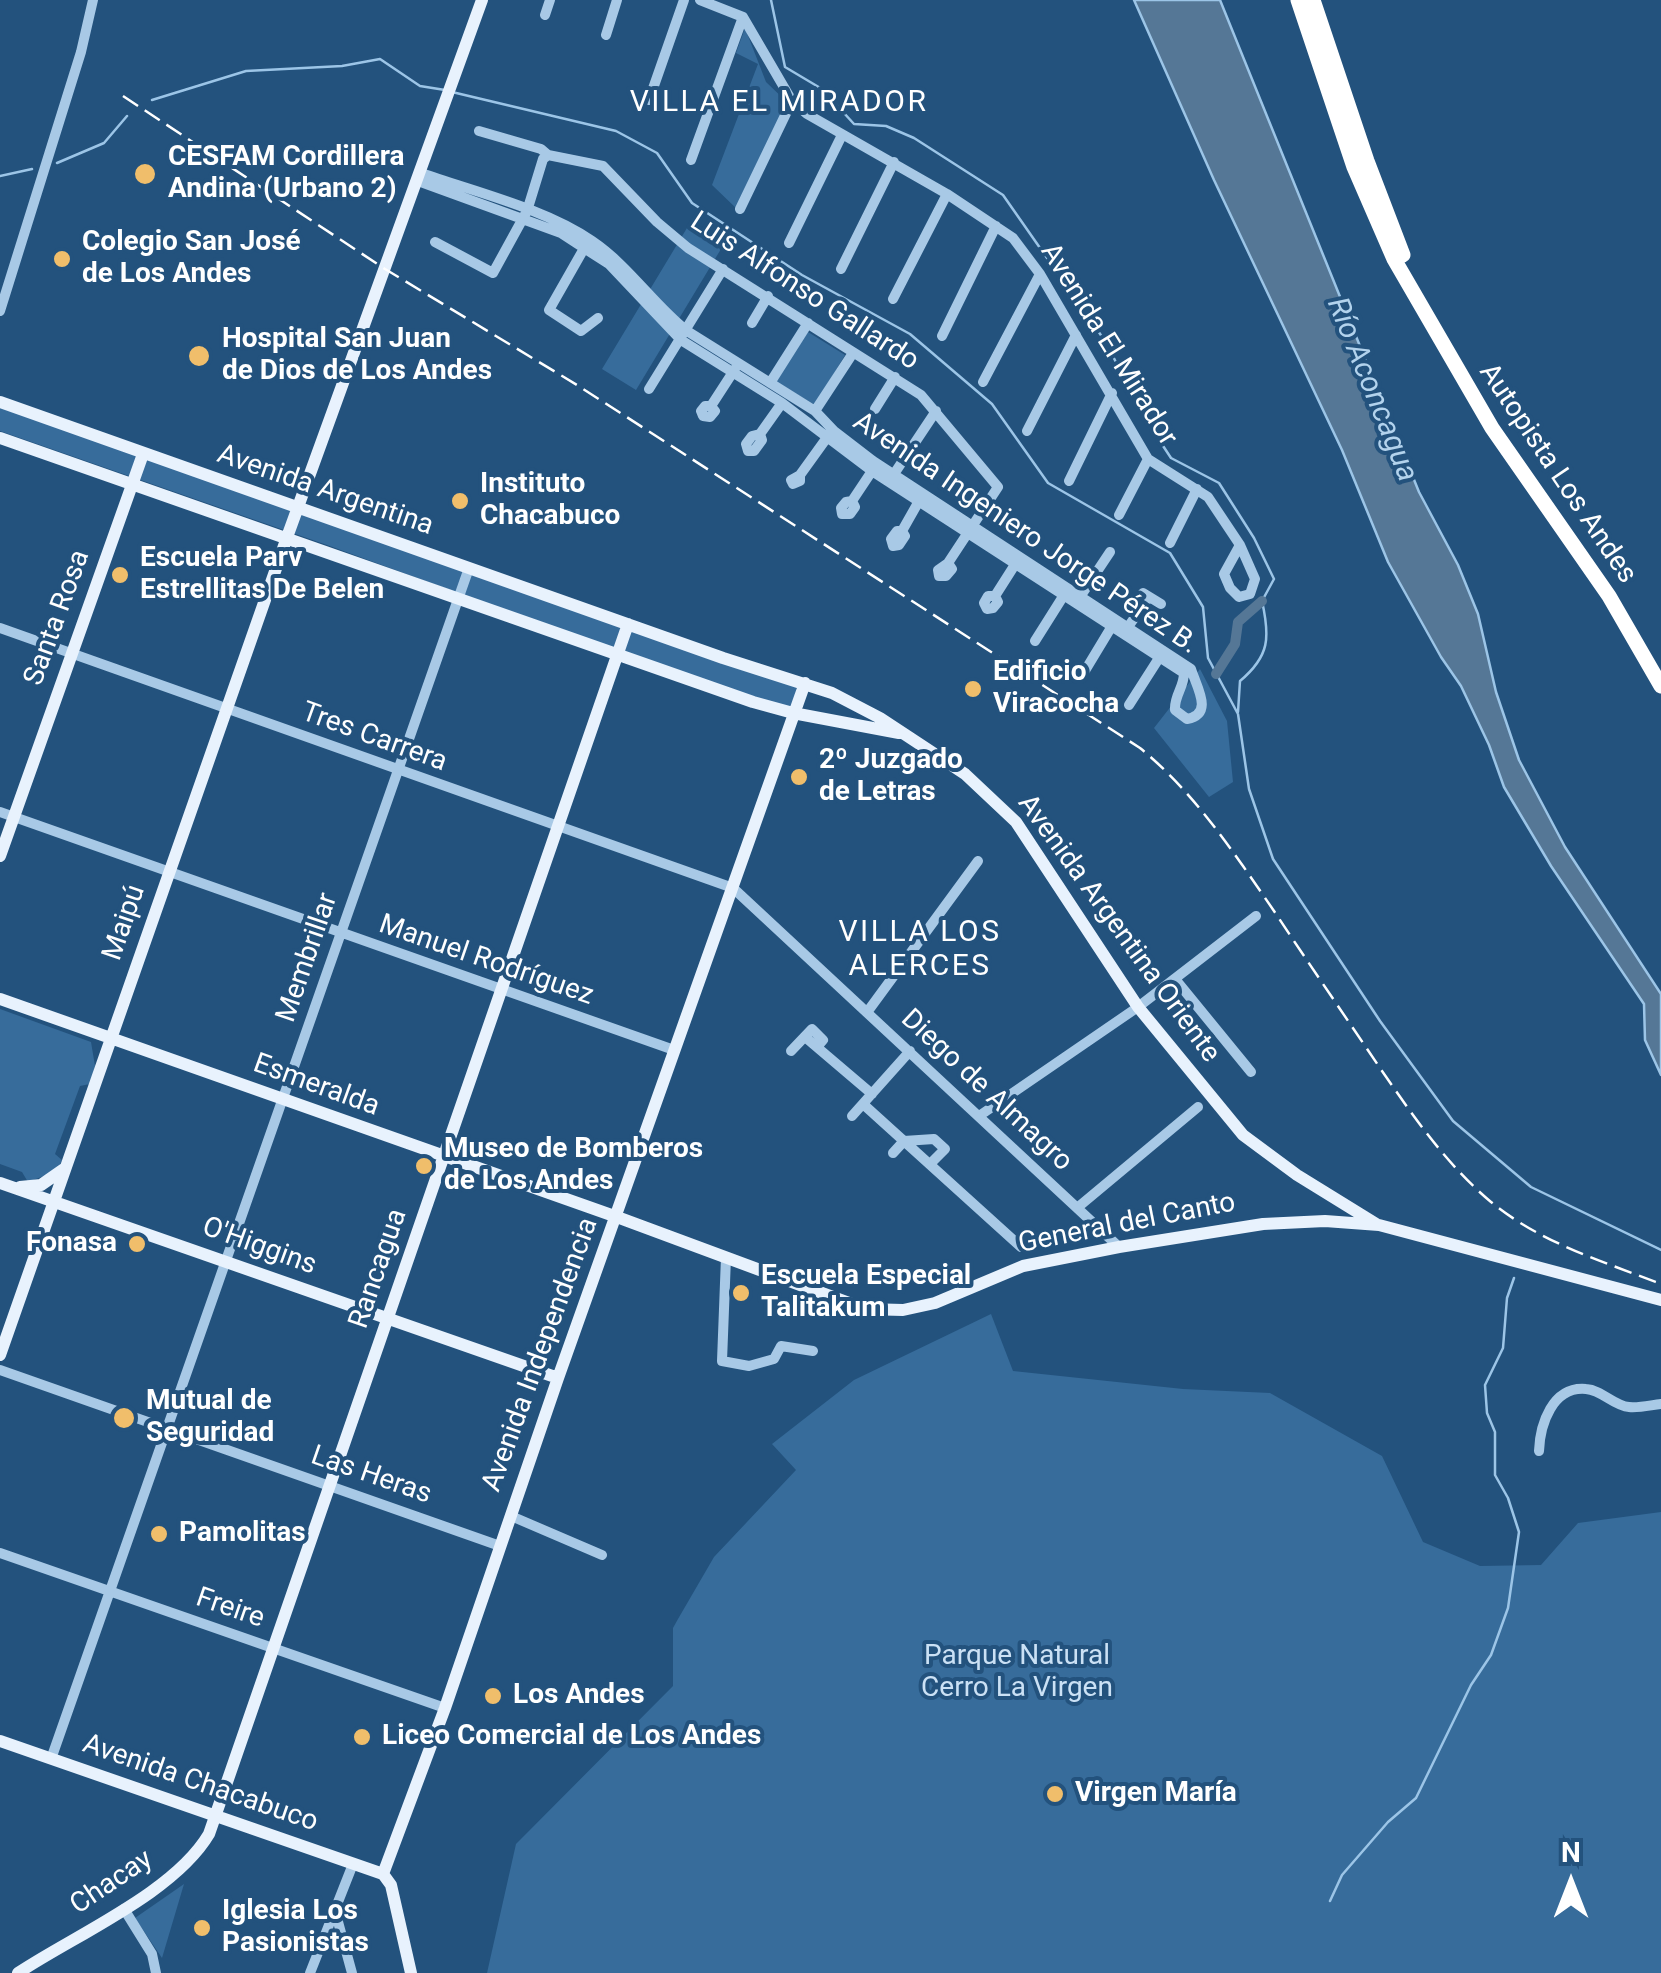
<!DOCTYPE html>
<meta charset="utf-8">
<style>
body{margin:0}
#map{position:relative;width:1661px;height:1973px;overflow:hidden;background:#23527d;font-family:Roboto,sans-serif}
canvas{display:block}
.north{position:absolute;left:1521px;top:1833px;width:100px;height:100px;-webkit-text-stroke:8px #23527d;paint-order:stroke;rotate:0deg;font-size:28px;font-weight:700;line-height:40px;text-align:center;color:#fff}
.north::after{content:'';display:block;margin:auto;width:35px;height:45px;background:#fff;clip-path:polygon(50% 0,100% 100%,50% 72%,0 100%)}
</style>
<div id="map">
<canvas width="1661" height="1973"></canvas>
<div class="north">N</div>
</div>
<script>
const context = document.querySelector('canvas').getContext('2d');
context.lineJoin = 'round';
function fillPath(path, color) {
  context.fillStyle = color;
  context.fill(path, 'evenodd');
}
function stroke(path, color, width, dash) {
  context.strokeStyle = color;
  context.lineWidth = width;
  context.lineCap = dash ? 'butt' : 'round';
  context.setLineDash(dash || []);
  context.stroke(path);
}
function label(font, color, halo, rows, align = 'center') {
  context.font = font + ' Roboto,sans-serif';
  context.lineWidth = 8;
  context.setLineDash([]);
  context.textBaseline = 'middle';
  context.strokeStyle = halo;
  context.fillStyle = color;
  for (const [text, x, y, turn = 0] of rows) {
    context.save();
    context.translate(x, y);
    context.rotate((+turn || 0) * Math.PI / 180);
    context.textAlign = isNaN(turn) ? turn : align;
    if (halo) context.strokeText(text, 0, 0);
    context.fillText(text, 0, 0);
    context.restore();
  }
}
fillPath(new Path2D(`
 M745,28L766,82L788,103L737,209L712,185L758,64L736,53Z
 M690,223L724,244L636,390L602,369Z
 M808,332L845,355L815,405L775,381Z
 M0,406L797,687L791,711L749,699L327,545L0,431Z
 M1200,669L1227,721L1233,782L1209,797L1154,728Z
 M0,1009L91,1042L95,1066L90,1084L80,1086L55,1154L62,1160L57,1171L28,1182L22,1172L0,1164Z
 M991,1314L1013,1371L1183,1389L1270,1393L1382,1456L1423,1542L1480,1566L1541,1565L1578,1523L1661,1512V1973H487L516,1844L673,1686V1628L678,1619L714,1557L796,1470L772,1444L854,1380Z
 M184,1884L162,1958L135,1918Z`), '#376c9b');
const water = new Path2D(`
 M1134,0H1220L1419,492L1458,565L1478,614L1496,692L1519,760L1565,847L1661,994V1075L1645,1040L1644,1004L1551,866L1504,787L1489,745L1461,686L1441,657L1388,562L1342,450L1214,180Z`);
fillPath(water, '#557796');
stroke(water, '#9cc5e7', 2.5);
stroke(new Path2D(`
 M771,0L785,67L822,89L854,124L886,126L914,138L1003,195L1105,341L1146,420L1171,458L1219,483L1254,538L1274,579L1262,601C1270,637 1270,656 1240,681L1238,712
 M452,92L616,131L657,153L692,203L802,275L910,334L992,404L1048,483L1170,553L1203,607L1208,658L1238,714L1249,789L1273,859L1380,1021L1453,1121L1531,1187L1661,1250
 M152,100L246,71L342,66L380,59L420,86L445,90
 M57,163L104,143L127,116
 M0,176L32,169
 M1330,1901L1342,1875L1388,1822L1416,1798L1471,1685L1491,1655L1508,1608L1519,1532L1508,1498L1495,1475V1432L1487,1413L1485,1385L1503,1348L1507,1298L1514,1278`), '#9cc5e7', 2.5);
stroke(new Path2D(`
 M1216,674L1235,644L1238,622L1262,601`), '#557796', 10);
stroke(new Path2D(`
 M700,0L743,17L792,101L807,114L947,194L1013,238L1040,274L1148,459L1208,497L1240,545L1255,579L1250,594L1239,597L1230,588L1224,574L1240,545
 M545,15L550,0
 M606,35L617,0
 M649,100L684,0
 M479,131L541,149L548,155L603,166L657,222L688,248L921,395L998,487L948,563L938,570L939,576H946L952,569L948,563
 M691,160L743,17
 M418,181L561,233L584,248L609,264L681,340L782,403L872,471L1184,673C1184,688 1174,695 1175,710L1187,719C1214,714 1197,688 1191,669L873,461L834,431L815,411L687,331C653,304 629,266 592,241C546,209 475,192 421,173
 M740,209L792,101
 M435,242L493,273L527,211L543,159L548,155
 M789,243L842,135
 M586,245L549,310L581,331L598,318
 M841,269L894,162
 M893,299L947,194
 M0,311L81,52L93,0
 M752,323L768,296
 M942,336L996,226
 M983,382L1040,274
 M770,383L808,323
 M649,389L723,269
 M711,406L715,411L710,417L703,416L701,411L705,406H711L735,369
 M875,409L895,377
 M815,411L853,353
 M1027,431L1076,335
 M760,434L762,440L754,451H748L746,444L752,436L760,434L782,403
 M800,475V481L793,484L791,480L800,475L831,432
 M892,477L936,411
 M1069,481L1112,393
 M852,501L855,507L850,514H842L841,508L846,502L852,501L872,471
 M1119,515L1148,459
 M902,531L905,536L899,545L893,546L891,539L897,531H902L919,501
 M1170,543L1197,489
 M1143,593L1161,604
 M995,596L998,602L993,608L987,609L984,603L988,596H995L1016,563
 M1128,627L1149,597
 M0,628L733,888L1119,1247
 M1035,641L1064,595L1080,597L1110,552
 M1083,674L1112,626
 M1129,705L1161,655
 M0,812L674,1050
 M1175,979L1251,1072
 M868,1011L978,861
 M805,1037L872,1094
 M791,1051L812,1029L823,1040L817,1047
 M863,1104L1021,1247
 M852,1116L910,1051
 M979,1116L1138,1007L1256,916
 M893,1153L904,1141L934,1139L945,1149L930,1164
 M1077,1208L1198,1107
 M726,1257L722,1361L749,1366L774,1359L781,1346L813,1351
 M0,1370L500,1546
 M1539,1451C1540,1425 1552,1386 1586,1389C1602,1390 1614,1406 1629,1407C1640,1408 1651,1405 1661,1404
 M511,1516L602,1555
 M0,1553L445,1708
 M51,1759L469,568
 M334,1907L352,1973
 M124,1909L152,1954L156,1973
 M310,1973L353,1864`), '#a8c9e6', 10);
stroke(new Path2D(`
 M0,402L723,658L832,693L880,718L965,774L1016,822L1138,1007L1243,1135L1297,1175L1378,1225
 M0,438L753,702L793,713L899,733
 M0,856L143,454
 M0,999L617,1217L865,1309L903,1310L935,1303L1023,1266L1119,1247L1263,1224L1325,1221L1379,1225L1661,1300
 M0,1183L558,1378
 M20,1187L41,1185L64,1169
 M0,1355L286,540L482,0
 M0,1741L383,1874
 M383,1874L445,1708L558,1378L805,683
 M383,1874L391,1885L411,1973
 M18,1973C75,1935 174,1893 209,1834L628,624`), '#e8f2fd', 12);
stroke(new Path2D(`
 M1298,0L1354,167L1394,259L1492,428L1609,596L1661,686
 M1313,0L1367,161L1403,255`), '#fff', 15);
stroke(new Path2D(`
 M123,96L385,269L577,385L1140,748C1195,793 1234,853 1274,911C1309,964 1345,1016 1380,1068C1413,1116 1446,1164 1491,1202C1541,1243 1602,1261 1661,1284`), '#fff', 2.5, [18, 8]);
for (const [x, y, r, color] of [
 [145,174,12,"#f0be6b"],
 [62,259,10,"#f0be6b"],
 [199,356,12,"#f0be6b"],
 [460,501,10,"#f0be6b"],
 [120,575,10,"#f0be6b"],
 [973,689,10,"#f0be6b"],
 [799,777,10,"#f0be6b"],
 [424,1166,10,"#f0be6b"],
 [137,1244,10,"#f0be6b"],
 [741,1293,10,"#f0be6b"],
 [124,1418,12,"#f0be6b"],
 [159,1534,10,"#f0be6b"],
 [493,1696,10,"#f0be6b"],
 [362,1737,10,"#f0be6b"],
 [1055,1794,10,"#f0be6b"],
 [202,1928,10,"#f0be6b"]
]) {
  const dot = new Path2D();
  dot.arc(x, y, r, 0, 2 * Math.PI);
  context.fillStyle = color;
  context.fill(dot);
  stroke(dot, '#23527d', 4);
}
label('bold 28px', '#fff', '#23527d', [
 ["CESFAM Cordillera",168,158],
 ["Andina (Urbano 2)",168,190],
 ["Colegio San José",82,243],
 ["de Los Andes",82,275],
 ["Hospital San Juan",222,340],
 ["de Dios de Los Andes",222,372],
 ["Instituto",480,485],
 ["Chacabuco",480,517],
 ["Escuela Parv",140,559],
 ["Estrellitas De Belen",140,591],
 ["Edificio",993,673],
 ["Viracocha",993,705],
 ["2º Juzgado",819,761],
 ["de Letras",819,793],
 ["Museo de Bomberos",444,1150],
 ["de Los Andes",444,1182],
 ["Fonasa",117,1244,"right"],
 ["Escuela Especial",761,1277],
 ["Talitakum",761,1309],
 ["Mutual de",146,1402],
 ["Seguridad",146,1434],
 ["Pamolitas",179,1534],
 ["Los Andes",513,1696],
 ["Liceo Comercial de Los Andes",382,1737],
 ["Virgen María",1075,1794],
 ["Iglesia Los",222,1912],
 ["Pasionistas",222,1944]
], 'left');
label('28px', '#fff', '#23527d', [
 ["Luis Alfonso Gallardo",804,292,33],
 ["Avenida El Mirador",1108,345,58],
 ["Autopista Los Andes",1557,474,56],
 ["Avenida Argentina",325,491,19],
 ["Avenida Ingeniero Jorge Pérez B.",1025,534,34],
 ["Santa Rosa",58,618,-70],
 ["Tres Carrera",374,738,20],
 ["Maipú",125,923,-71],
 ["Avenida Argentina Oriente",1118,929,54],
 ["Membrillar",308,958,-71],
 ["Manuel Rodríguez",486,961,19],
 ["Esmeralda",316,1086,20],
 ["Diego de Almagro",986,1091,43],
 ["General del Canto",1127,1224,-11],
 ["O'Higgins",259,1247,20],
 ["Rancagua",379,1269,-71],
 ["Avenida Independencia",541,1355,-70],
 ["Las Heras",371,1476,19],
 ["Freire",230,1609,19],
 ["Avenida Chacabuco",200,1784,19],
 ["Chacay",112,1883,-34]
]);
label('28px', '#cbe1f5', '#23527d', [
 ["Parque Natural",1017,1657],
 ["Cerro La Virgen",1017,1689]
]);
context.letterSpacing = '2.5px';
label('30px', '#fff', '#23527d', [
 ["VILLA EL MIRADOR",779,103],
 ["VILLA LOS",920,933],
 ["ALERCES",920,967]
]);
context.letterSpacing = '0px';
label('italic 30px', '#b3d3ed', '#23527d', [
 ["Río Aconcagua",1371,390,68]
]);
</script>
